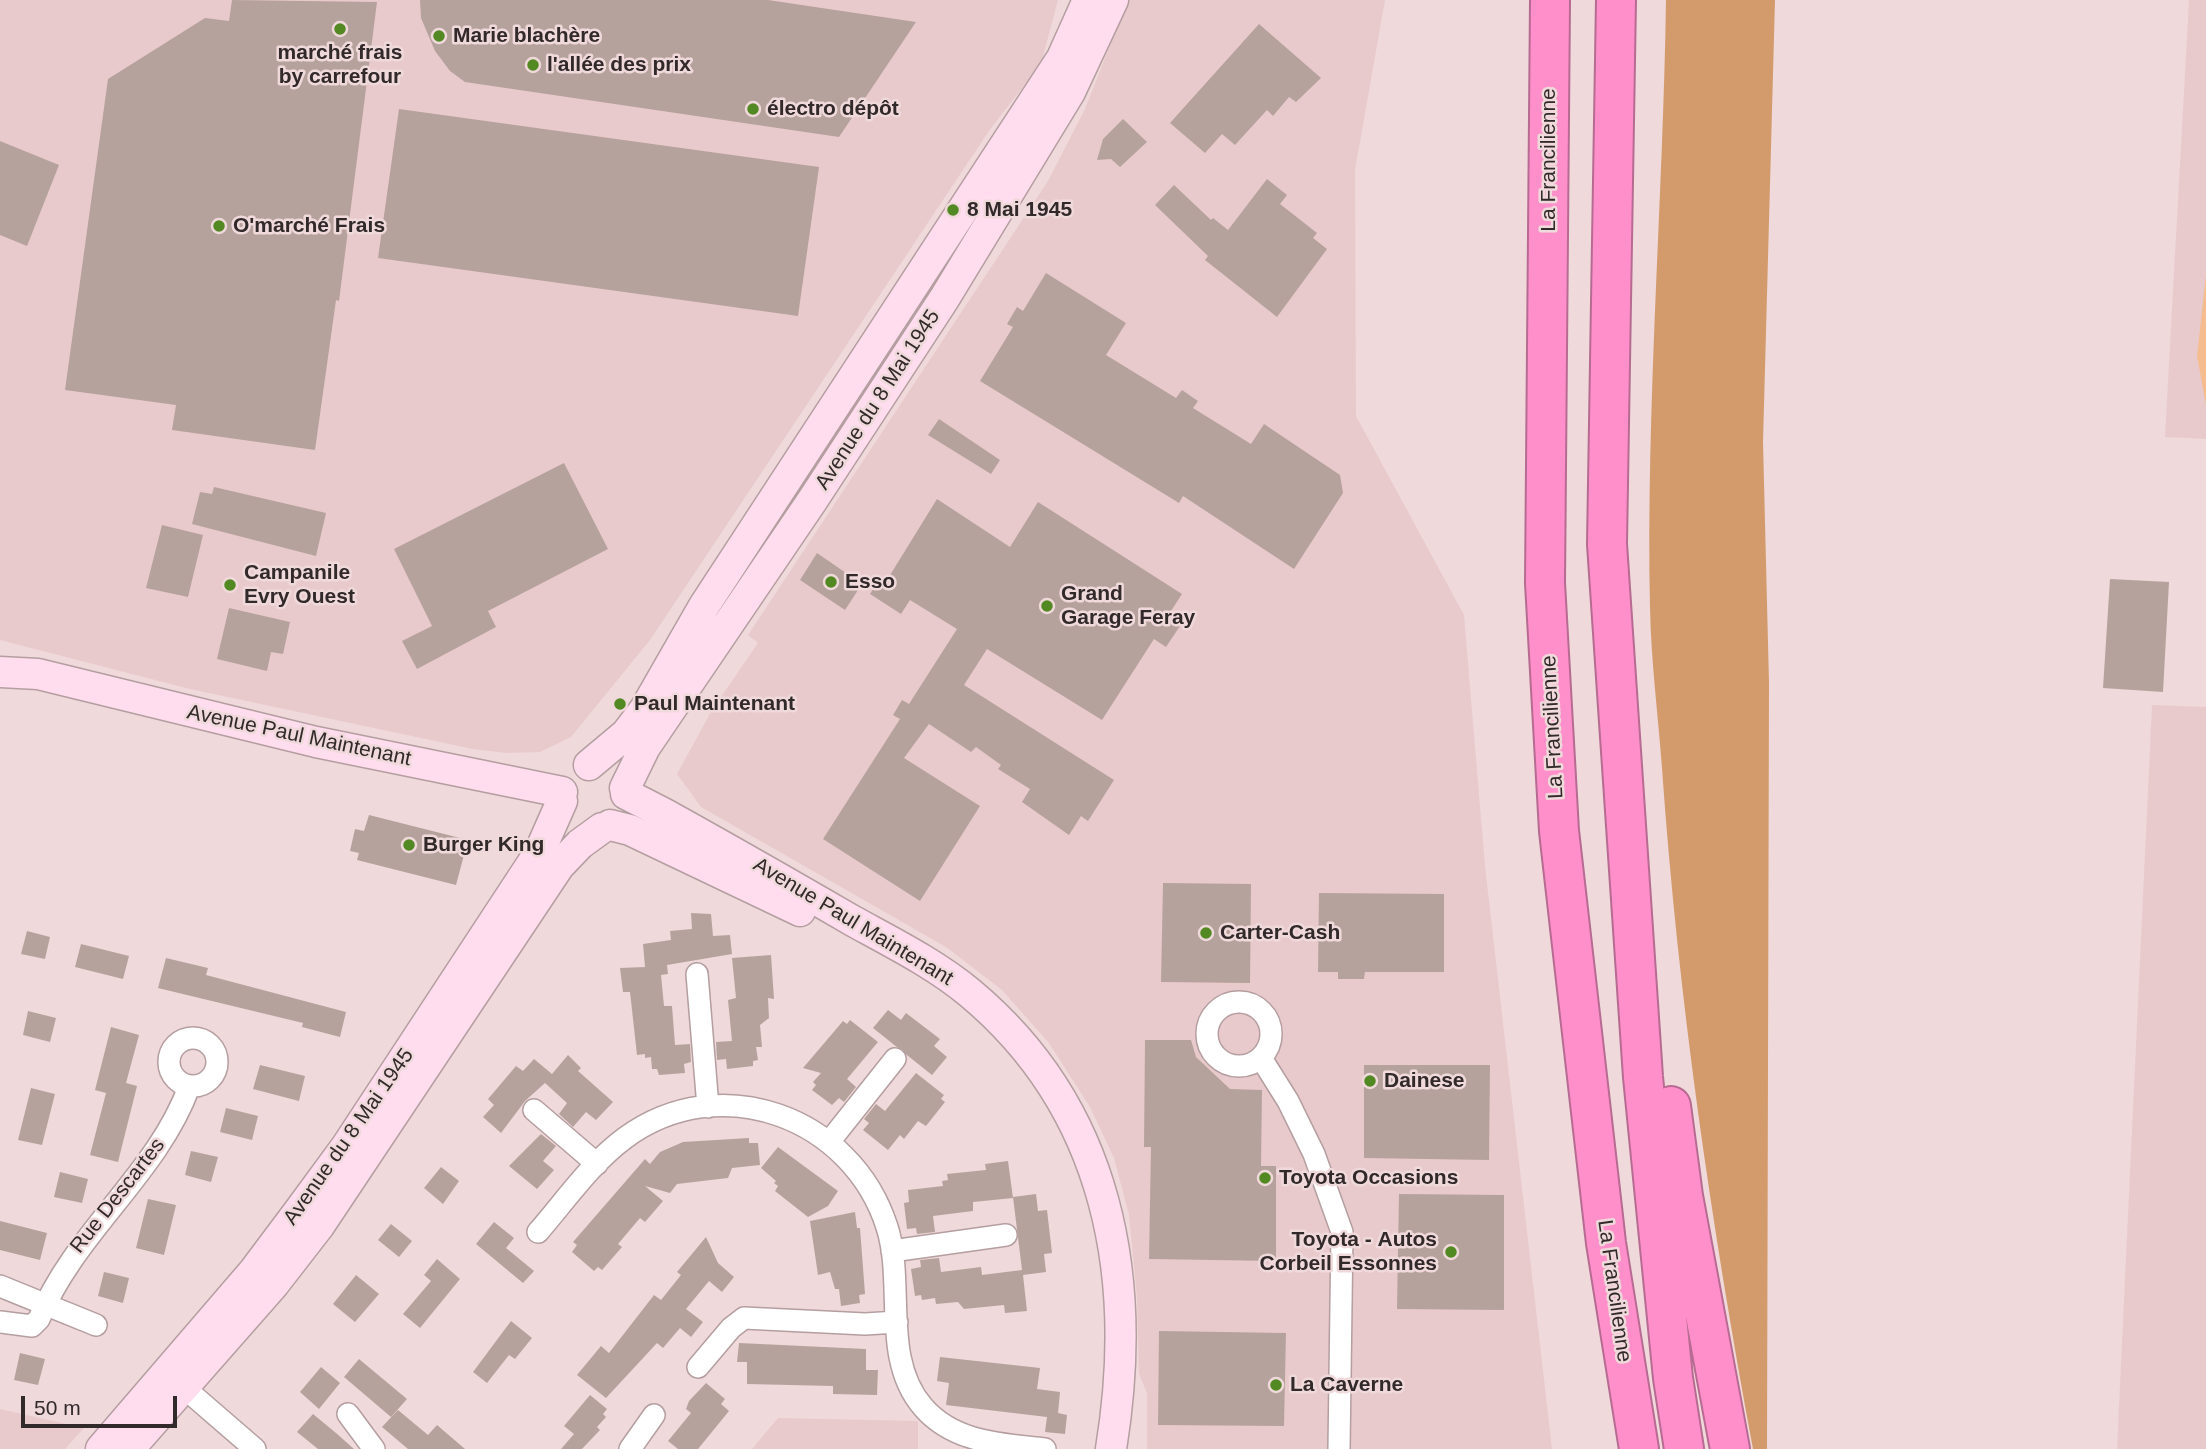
<!DOCTYPE html>
<meta charset="utf-8">
<style>
body{margin:0}
#map{position:relative;width:2206px;height:1449px;overflow:hidden;background:#efd9da;font-family:Arial,sans-serif}
canvas{display:block}
.scale{position:absolute;left:21px;top:1396px;width:156px;height:32px;box-sizing:border-box;border:4px solid #31292a;border-top:0;padding-left:9px;font-size:21px;line-height:24px;white-space:nowrap;color:#31292a;-webkit-text-stroke:5px #efd9da;paint-order:stroke}
</style>
<div id="map">
<canvas width="2206" height="1449"></canvas>
<div class="scale">50 m</div>
</div>
<script>
const context = document.querySelector('canvas').getContext('2d');
context.lineJoin = 'round';
function fillPath(path, color) {
  context.fillStyle = color;
  context.fill(path, 'evenodd');
}
function stroke(path, color, width, dash) {
  context.strokeStyle = color;
  context.lineWidth = width;
  context.lineCap = dash ? 'butt' : 'round';
  context.setLineDash(dash || []);
  context.stroke(path);
}
function label(font, color, halo, rows, align = 'center') {
  context.font = font + ' Arial,sans-serif';
  context.lineWidth = 5;
  context.setLineDash([]);
  context.textBaseline = 'middle';
  context.strokeStyle = halo;
  context.fillStyle = color;
  for (const [text, x, y, turn = 0] of rows) {
    context.save();
    context.translate(x, y);
    context.rotate((+turn || 0) * Math.PI / 180);
    context.textAlign = isNaN(turn) ? turn : align;
    if (halo) context.strokeText(text, 0, 0);
    context.fillText(text, 0, 0);
    context.restore();
  }
}
fillPath(new Path2D(`
 M0,0H1058L1041,64L991,128L650,640L571,737L540,752L507,753L473,749L190,689L0,640Z
 M1128,0H1385L1355,170L1356,416L1464,615L1485,866L1552,1449H1147V1393L1139,1374L1137,1297L1129,1215L1114,1158L1090,1107L1049,1043L1002,990L946,947L701,807L677,774L712,710L758,643L748,635L1048,181L1085,109Z
 M2189,0H2206V439L2165,437Z
 M2152,705L2206,707V1449H2117Z
 M0,1409L84,1428L65,1449H0Z
 M778,1418L918,1421V1449H752Z`), '#e9cacc');
fillPath(new Path2D(`
 M2206,275V405L2197,356Z`), '#f5bd8f');
fillPath(new Path2D(`
 M1666,0H1775L1763,442L1769,683L1767,1449H1753C1711,1223 1678,997 1662,768C1658,714 1651,661 1650,607C1646,405 1663,202 1666,0Z`), '#d39b6c');
fillPath(new Path2D(`
 M232,0L377,2L339,301L336,300L315,450L172,430L176,405L65,390L108,79L205,18L229,21Z
 M420,0H768L916,22L839,137L465,82L450,71L435,51L421,18Z
 M1259,24L1321,78L1296,102L1289,97L1273,116L1267,110L1235,145L1222,134L1205,153L1170,123Z
 M399,109L819,167L798,316L378,258Z
 M1123,119L1147,142L1120,167L1111,159L1097,160L1103,139Z
 M0,141L59,165L27,246L0,235Z
 M1267,179L1287,195L1280,204L1317,233L1313,238L1327,249L1277,317L1205,260L1208,256L1155,205L1174,185L1211,220L1213,218L1228,230Z
 M1046,273L1126,323L1106,355L1176,398L1182,390L1198,401L1193,408L1251,444L1264,424L1340,475L1343,493L1294,569L1183,496L1179,503L980,381L1013,327L1007,324L1017,307L1023,311Z
 M939,419L1000,460L991,474L928,435Z
 M564,463L608,549L488,611L496,627L417,669L402,641L432,626L394,549Z
 M214,487L326,513L316,556L192,524L200,492L212,494Z
 M937,499L1010,547L1038,502L1182,594L1171,611L1184,620L1166,647L1154,639L1102,720L987,649L964,685L1114,780L1088,821L1081,816L1069,835L1022,802L1030,789L998,769L1001,765L976,747L971,752L929,724L904,758L980,806L920,901L823,839L900,719L893,715L902,700L909,704L957,629L910,600L901,614L870,594L881,576L887,580Z
 M162,525L203,535L188,597L146,588Z
 M817,553L862,584L845,610L800,580Z
 M2110,579L2169,582L2163,692L2103,688Z
 M229,608L290,622L283,654L271,652L267,671L217,659Z
 M369,815L468,840L456,885L357,860L359,853L350,851L355,829L364,831Z
 M1163,883L1251,884L1250,983L1161,982Z
 M1319,893L1444,894V972H1365L1364,979H1338V972H1318Z
 M691,913L711,914L713,936L730,935L732,954L667,965L668,974L661,975L664,1006H672L675,1045L690,1044L691,1062L684,1064L685,1073L659,1075L657,1069H652L651,1057L645,1058V1054L637,1055L630,992H623L620,968L645,967L643,944L671,940L670,931L692,929Z
 M27,931L50,937L45,959L21,954Z
 M81,944L129,956L123,979L75,967Z
 M771,955L774,999L768,998L769,1018L760,1025L762,1047H756L758,1060L753,1061V1066L727,1069L726,1059L717,1060L716,1042L732,1041L728,1000L736,998L732,958Z
 M166,958L208,968L206,975L346,1012L340,1037L302,1027L303,1023L158,988Z
 M888,1010L901,1020L906,1013L940,1039L934,1046L947,1057L932,1075L873,1028Z
 M28,1011L56,1018L50,1042L23,1035Z
 M850,1020L878,1042L847,1079L856,1087L844,1102L839,1098L832,1105L812,1090L816,1085L813,1082L821,1073L803,1068L843,1021L847,1024Z
 M111,1027L139,1035L126,1083L137,1086L118,1162L90,1155L106,1093L95,1090Z
 M1145,1040H1191L1196,1057L1230,1089L1262,1090L1261,1166H1276V1261L1149,1259L1151,1147H1144Z
 M568,1055L581,1068L578,1071L613,1102L596,1120L586,1112L573,1127L559,1114L567,1103L545,1083L525,1101L501,1133L483,1117L494,1105L488,1099L516,1066L523,1071L534,1059L552,1074Z
 M260,1065L305,1076L299,1101L253,1089Z
 M1364,1065H1490L1489,1160L1364,1158Z
 M916,1073L944,1095L941,1099L945,1102L926,1126L918,1121L904,1139L900,1135L888,1150L863,1130L869,1123L864,1119L876,1104L885,1111Z
 M31,1088L55,1094L42,1145L18,1140Z
 M226,1108L258,1116L252,1140L220,1132Z
 M541,1134L556,1146L543,1161L554,1170L537,1189L509,1166Z
 M749,1138V1143H758L760,1165L732,1168L728,1178L677,1184L670,1193L645,1186L663,1201L645,1222L640,1218L618,1244L622,1247L602,1270L598,1267L594,1271L572,1252L577,1245L573,1242L645,1159L650,1164L660,1152L683,1142Z
 M778,1147L838,1191L828,1206L808,1217L775,1191L778,1186L774,1183L776,1181L761,1168Z
 M191,1151L218,1157L211,1182L185,1175Z
 M1008,1161L1013,1198L973,1202V1211L933,1216L935,1232L917,1234L916,1228L907,1229L904,1203L909,1202L908,1190L943,1186L942,1181L948,1180L947,1174L986,1170L985,1164Z
 M441,1167L459,1181L443,1204L424,1188Z
 M60,1172L88,1179L82,1203L54,1197Z
 M1036,1194L1038,1211L1047,1210L1052,1253L1044,1254L1046,1272L1023,1275L1027,1311L1005,1313L1004,1305L964,1309L958,1302L936,1304L935,1298L922,1300L921,1295L915,1296L911,1269L921,1267L920,1260L939,1258L941,1272L981,1267L982,1275L1022,1270L1013,1197Z
 M1399,1194L1504,1195V1310L1397,1309Z
 M148,1199L176,1205L164,1255L136,1248Z
 M855,1212L857,1228H860L865,1294L859,1295L860,1303L841,1306L839,1289H835L830,1272L818,1275L810,1221Z
 M0,1221L47,1233L40,1260L0,1250Z
 M494,1222L514,1238L506,1248L534,1271L523,1283L476,1244Z
 M391,1224L412,1241L399,1257L378,1240Z
 M706,1237L718,1263L734,1277L722,1292L709,1281L686,1309L703,1322L691,1337L680,1328L663,1348L657,1343L606,1398L577,1375L601,1346L609,1353L654,1295L661,1300L681,1275L677,1272Z
 M437,1259L460,1279L420,1328L403,1314L431,1281L424,1275Z
 M104,1272L129,1278L123,1303L98,1296Z
 M356,1275L379,1294L355,1322L333,1304Z
 M511,1321L532,1338L515,1359L509,1355L487,1383L473,1372Z
 M1159,1331L1286,1333L1284,1426L1158,1425Z
 M739,1343L866,1349V1370H878L877,1395L833,1394V1386L747,1384V1362H737Z
 M20,1353L45,1359L38,1385L14,1380Z
 M940,1357L1040,1368L1037,1389L1060,1392L1058,1413L1067,1415L1065,1434L1045,1432L1047,1417L946,1405L949,1383L937,1381Z
 M359,1359L407,1399L391,1417L344,1377Z
 M321,1367L340,1383L319,1409L300,1392Z
 M706,1383L725,1399L721,1404L729,1411L698,1449H678L668,1441L691,1413L686,1409L689,1401Z
 M590,1395L607,1409L603,1414L606,1417L597,1427L600,1430L582,1449H561L574,1434L564,1426Z
 M398,1410L428,1435L437,1425L465,1449H408L382,1427Z
 M313,1414L336,1433L354,1449H318L297,1432Z`), '#b6a29c');
const street = new Path2D(`
 M697,974L708,1107
 M1207 1034a32 32 0 1 1 64 0a32 32 0 1 1-64 0Z
 M169 1062a24 24 0 1 1 48 0a24 24 0 1 1-48 0Z
 M1261,1058L1288,1101L1314,1154L1342,1232L1339,1449
 M534,1110L597,1164
 M829,1142L895,1059
 M538,1232C565,1201 591,1163 625,1138C720,1068 852,1117 887,1227C905,1283 881,1359 923,1407C954,1443 1001,1444 1045,1449
 M892,1251L1006,1235
 M0,1286L96,1325
 M0,1322L32,1326L39,1319C75,1232 157,1174 189,1087
 M698,1367L731,1328L744,1318L865,1324L897,1322
 M174,1379L255,1449
 M348,1414L374,1449
 M630,1449L654,1415`);
const secondary = new Path2D(`
 M0,672L38,674L316,742L562,792
 M589,765L626,734L645,709L704,606L1062,58L1088,0
 M625,788L645,747L812,501L944,299L1070,92L1113,0
 M626,794L665,814C728,849 791,885 853,921C893,943 935,964 970,993C1109,1109 1139,1277 1111,1449
 M610,825L630,830L800,911
 M101,1449L254,1271L299,1211L346,1147L539,853L562,801
 M129,1449L274,1284L319,1226L559,866L580,844L602,828`);
const highway = new Path2D(`
 M1550,0L1545,583L1559,831L1606,1243L1639,1449
 M1616,0L1607,544L1643,1077L1673,1378L1684,1449
 M1671,1106L1683,1196L1730,1449`);
stroke(street, '#b49ea0', 24);
stroke(secondary, '#b49ea0', 33);
stroke(highway, '#b76b92', 42);
stroke(street, '#fff', 21);
stroke(secondary, '#ffddef', 30);
stroke(highway, '#ff8fca', 38);
for (const [x, y, r, color] of [
 [340,29,7,"#538923"],
 [439,36,7,"#538923"],
 [533,65,7,"#538923"],
 [753,109,7,"#538923"],
 [953,210,7,"#538923"],
 [219,226,7,"#538923"],
 [831,582,7,"#538923"],
 [230,585,7,"#538923"],
 [1047,606,7,"#538923"],
 [620,704,7,"#538923"],
 [409,845,7,"#538923"],
 [1206,933,7,"#538923"],
 [1370,1081,7,"#538923"],
 [1265,1178,7,"#538923"],
 [1451,1252,7,"#538923"],
 [1276,1385,7,"#538923"]
]) {
  const dot = new Path2D();
  dot.arc(x, y, r, 0, 2 * Math.PI);
  context.fillStyle = color;
  context.fill(dot);
  stroke(dot, '#efd9da', 2.5);
}
label('bold 21px', '#31292a', '#efd9da', [
 ["Marie blachère",453,36],
 ["marché frais",340,53,"center"],
 ["by carrefour",340,77,"center"],
 ["l'allée des prix",547,65],
 ["électro dépôt",767,109],
 ["8 Mai 1945",967,210],
 ["O'marché Frais",233,226],
 ["Campanile",244,573],
 ["Evry Ouest",244,597],
 ["Esso",845,582],
 ["Grand",1061,594],
 ["Garage Feray",1061,618],
 ["Paul Maintenant",634,704],
 ["Burger King",423,845],
 ["Carter-Cash",1220,933],
 ["Dainese",1384,1081],
 ["Toyota Occasions",1279,1178],
 ["Toyota - Autos",1437,1240,"right"],
 ["Corbeil Essonnes",1437,1264,"right"],
 ["La Caverne",1290,1385]
], 'left');
label('21px', '#31292a', '#efd9da', [
 ["La Francilienne",1549,160,-90],
 ["Avenue du 8 Mai 1945",878,400,-57],
 ["La Francilienne",1553,727,-93],
 ["Avenue Paul Maintenant",299,736,12],
 ["Avenue Paul Maintenant",853,922,31],
 ["Avenue du 8 Mai 1945",349,1137,-55],
 ["Rue Descartes",118,1196,-52],
 ["La Francilienne",1614,1291,82]
]);
</script>
